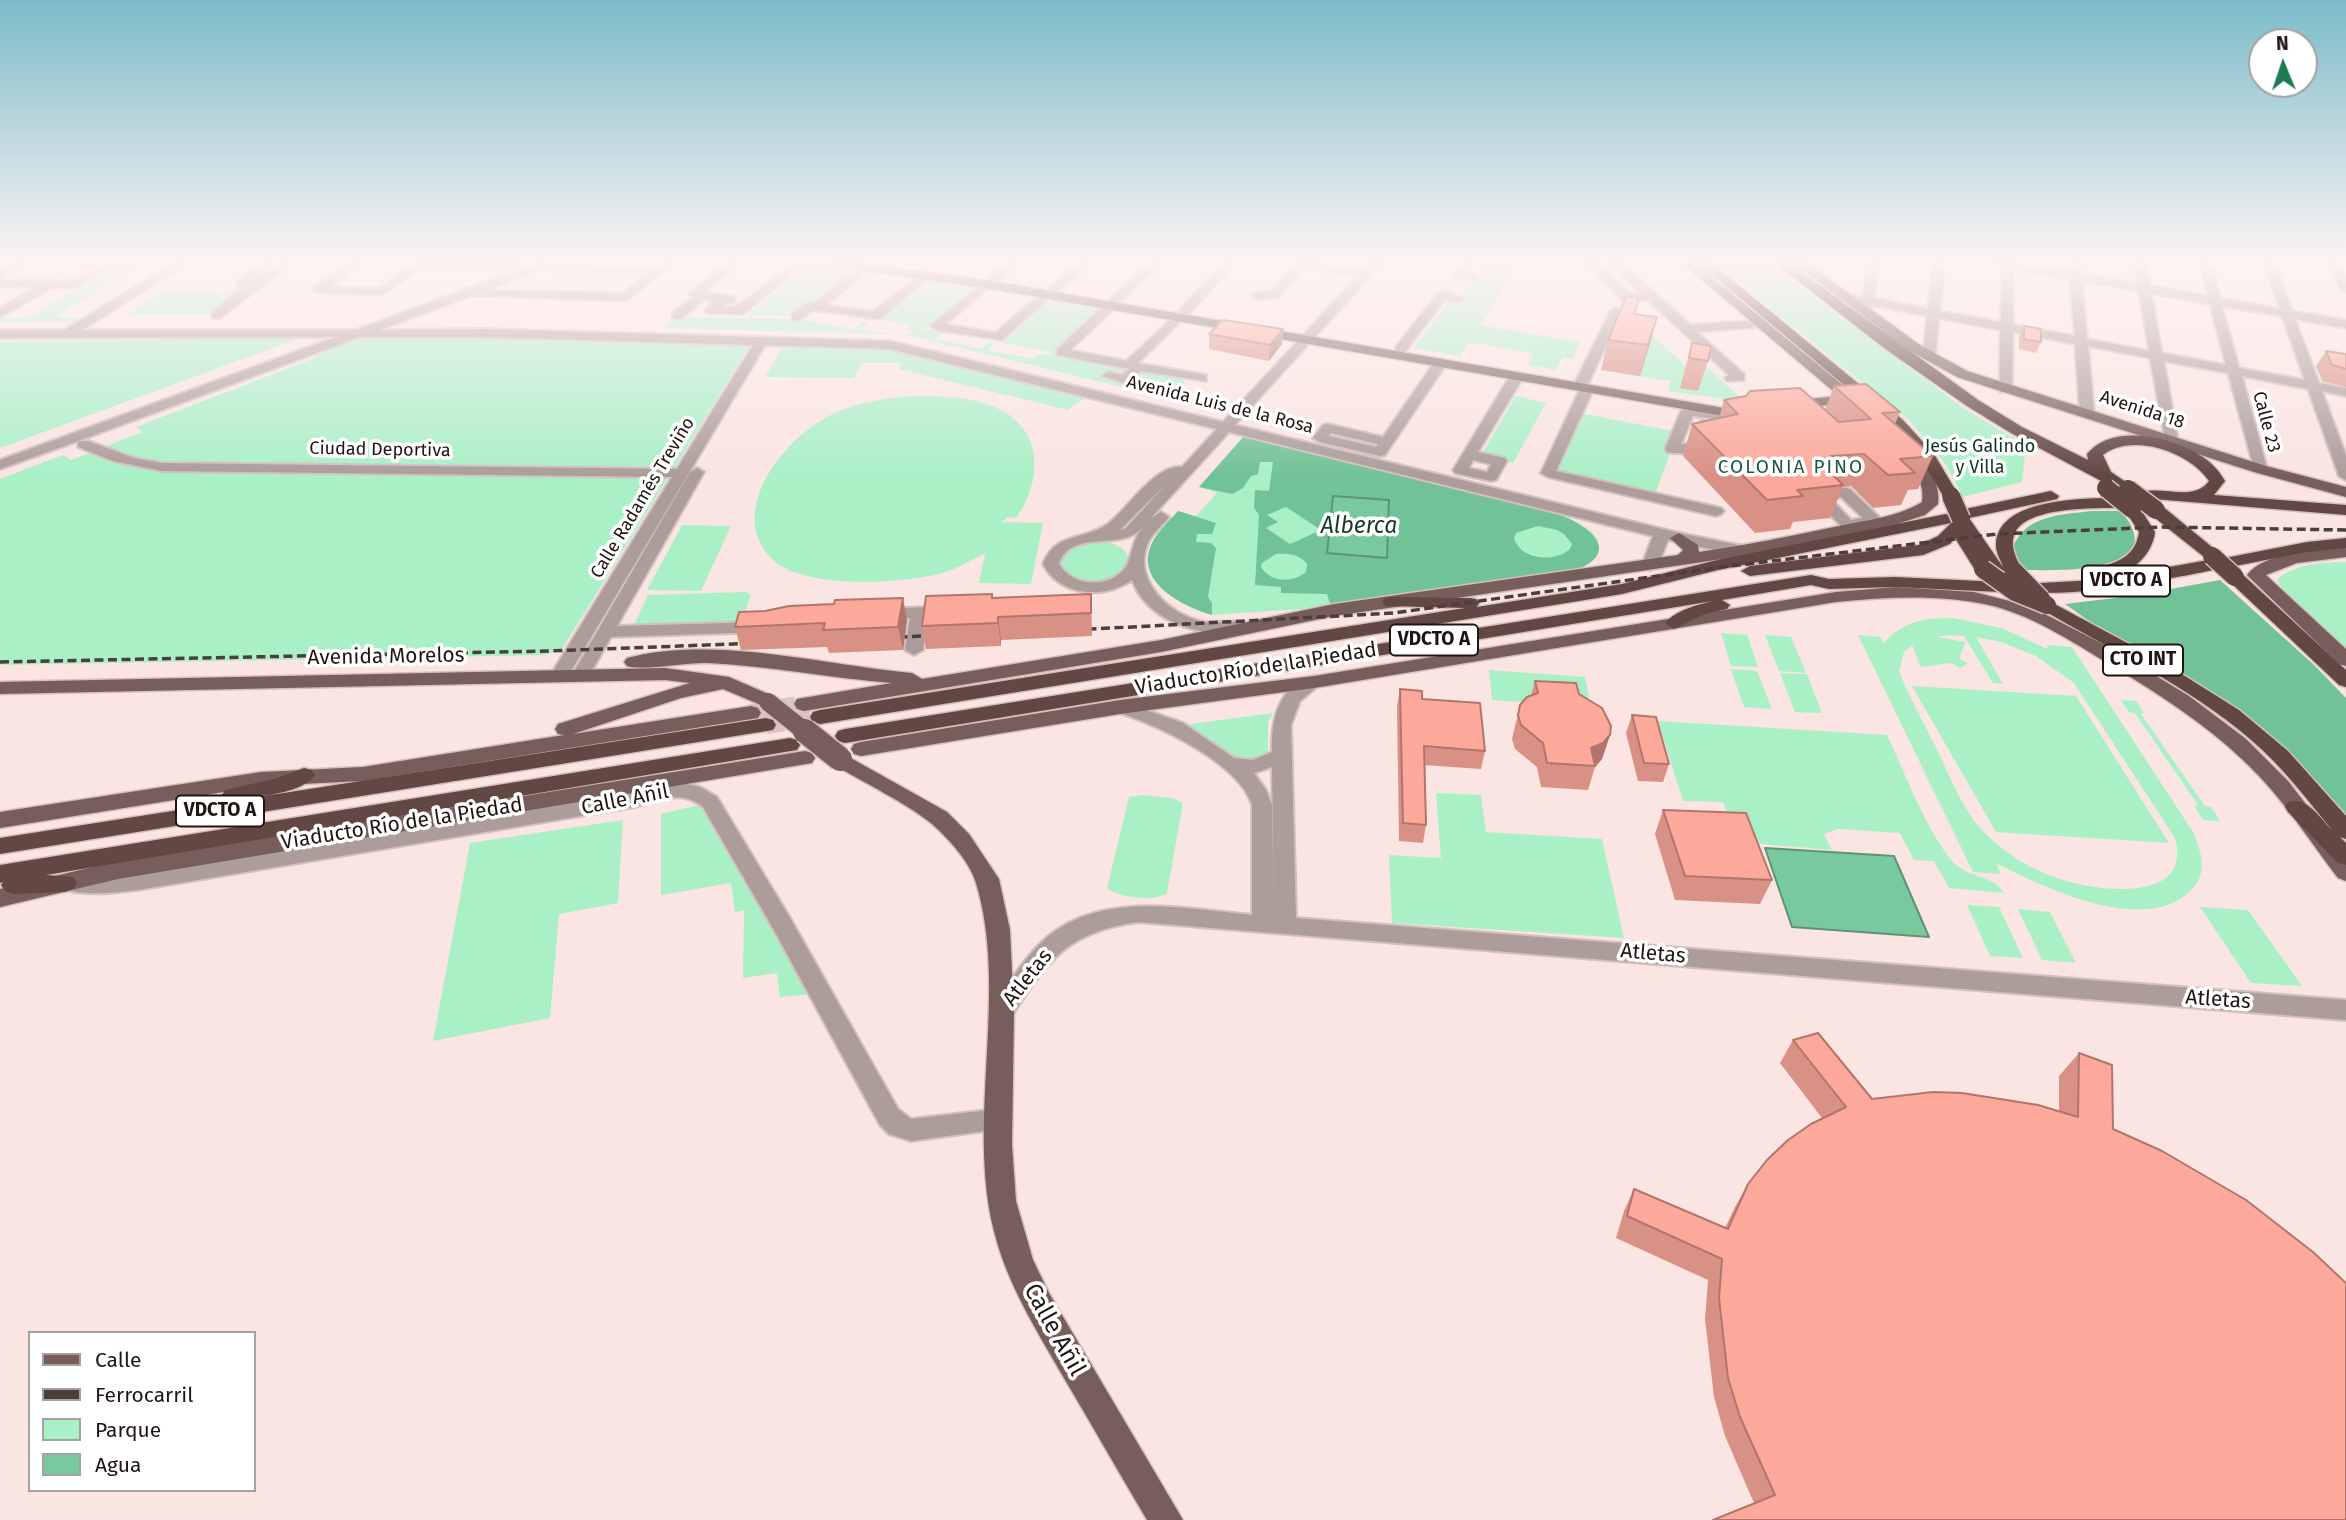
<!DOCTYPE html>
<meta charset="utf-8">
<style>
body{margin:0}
#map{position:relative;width:2346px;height:1520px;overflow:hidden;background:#fae5e2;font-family:"Fira Sans",sans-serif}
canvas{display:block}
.legend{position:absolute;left:28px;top:1331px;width:228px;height:161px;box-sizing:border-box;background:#fff;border:2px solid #a6a1a1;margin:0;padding:9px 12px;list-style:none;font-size:21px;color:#201513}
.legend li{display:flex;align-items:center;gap:14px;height:35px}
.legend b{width:35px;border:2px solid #a6a1a1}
.north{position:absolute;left:2248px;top:28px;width:70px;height:70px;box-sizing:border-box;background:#fff;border:2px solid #a6a1a1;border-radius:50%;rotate:358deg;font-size:19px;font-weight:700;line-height:28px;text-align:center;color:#201513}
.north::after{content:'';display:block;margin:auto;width:24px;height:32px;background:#1e7c52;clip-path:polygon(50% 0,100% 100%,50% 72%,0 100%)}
</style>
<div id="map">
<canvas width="2346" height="1520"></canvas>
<ul class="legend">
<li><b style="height:9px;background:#775e5a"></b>Calle</li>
<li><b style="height:9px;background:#4b3e3b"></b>Ferrocarril</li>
<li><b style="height:19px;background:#a9f0c7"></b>Parque</li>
<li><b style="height:19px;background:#79c99e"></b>Agua</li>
</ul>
<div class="north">N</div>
</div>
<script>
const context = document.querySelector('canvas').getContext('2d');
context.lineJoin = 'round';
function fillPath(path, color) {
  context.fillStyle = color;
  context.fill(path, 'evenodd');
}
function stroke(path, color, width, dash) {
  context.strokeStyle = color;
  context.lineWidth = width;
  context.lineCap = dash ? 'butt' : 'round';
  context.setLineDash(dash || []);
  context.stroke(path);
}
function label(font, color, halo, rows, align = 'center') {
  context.font = font + ' "Fira Sans",sans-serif';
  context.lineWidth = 7;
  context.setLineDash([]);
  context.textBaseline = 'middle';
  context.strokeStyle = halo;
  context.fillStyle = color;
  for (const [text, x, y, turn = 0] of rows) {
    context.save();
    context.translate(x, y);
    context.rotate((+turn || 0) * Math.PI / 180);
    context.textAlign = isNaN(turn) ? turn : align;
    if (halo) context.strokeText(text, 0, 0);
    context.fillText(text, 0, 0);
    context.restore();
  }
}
fillPath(new Path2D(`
 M121,263H145L55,317L81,318L76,321L0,322V318H27Z
 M811,263L857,267L796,316H747Z
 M1474,263H1511L1508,271L1514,272L1480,325L1580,342L1573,359L1563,357L1556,370L1528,365L1533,353L1468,342L1460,356L1414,348L1450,300L1459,301L1481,269L1472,267Z
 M1714,263H1768L1965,409L2031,449L2022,451L2025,454L2022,482L1963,497L1946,465L1909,420Z
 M932,275L981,283L925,329L943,333L936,339L981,349L989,342L994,343L988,350L1034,359L1042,353L1049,355L1052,352L998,342L1053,294L1104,303L1056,350L1180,373L1185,383L1180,389L1150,382L1141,391L1219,409L1228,400L1235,402L1225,412L907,335L912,331L906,329L910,325L880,320Z
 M164,291L245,292L215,314H129Z
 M807,311L814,312L804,320L854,329L864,322L868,323L861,329L890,334L665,328L674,317L796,319Z
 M1632,327H1643L1687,367L1706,366L1745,402L1669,391L1670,381L1617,373Z
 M376,334L752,342L562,649L545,655L0,665V479L63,455L71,460L142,432L136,427L304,362L344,343Z
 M303,337L0,448V342Z
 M783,346L891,349L1087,396L1068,410L899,369L902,363H862L854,378L765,377Z
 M913,396C958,395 1028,399 1034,457C1036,480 1029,499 1016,518L1008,517L1001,522L1043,523L1031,584L979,583L985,553C971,560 957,569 942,573C903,584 800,590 771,558C727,511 782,442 825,418C851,403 883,398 913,396Z
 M1516,396L1546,403L1513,463L1481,455Z
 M1580,413L1678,432L1655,494L1554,472Z
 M1245,435L1560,515C1585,524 1618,542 1585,566L1331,607L1212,615C1182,606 1131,581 1153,541C1159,530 1170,520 1178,511L1196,516L1217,493L1199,487Z
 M682,525L731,526L701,591L647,590Z
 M1093,541C1108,541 1124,544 1130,560C1115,590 1083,586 1059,568L1058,559L1070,547Z
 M2346,562V650L2285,594L2277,580C2294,563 2323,563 2346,562Z
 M746,592L751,595L742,618L735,622L634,625L648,595Z
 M1953,618L2001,628L2048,649L2047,645L2072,647L2193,832C2203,856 2209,876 2186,895C2138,933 2042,887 1996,863L2001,874L1973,872L1858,635L1880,637L1884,643C1902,621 1926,618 1953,618ZM1947,635L1964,636L1993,683L2003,684L1976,637L2001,642L2036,656L2074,683L2175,838C2194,906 2091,891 2054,877C2029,868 2006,854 1987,835C1963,812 1951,778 1936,748C1924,723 1909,698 1899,671L1904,652L1912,645L1921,667L1951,663L1960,668L1968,663L1959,658L1966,642L1937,637Z
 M1721,633L1747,635L1758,667L1731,666Z
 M1765,635L1791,637L1806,673L1779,671Z
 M1731,669L1757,671L1772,709L1744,707Z
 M1489,670L1585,677L1591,707L1492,700Z
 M1780,673L1807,674L1822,713L1795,712Z
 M1912,686L2076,696L2169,843L1996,832Z
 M2121,700L2136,701L2144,713L2141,714L2205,806L2211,807L2220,821L2203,820L2194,806L2198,805L2135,713L2129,712Z
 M1273,713L1268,722V754C1233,768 1217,747 1191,727V724Z
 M1658,721L1887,735C1906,775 1923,823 1951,860C1964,877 1994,875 2004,893L1949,888L1934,861L1914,860L1900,833L1838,829L1824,834L1832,850L1738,842L1723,802L1683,801Z
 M1436,793L1481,795L1486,832L1602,839L1624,938L1392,923L1389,855L1441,858Z
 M1143,795L1172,798L1183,803L1167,893C1156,902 1118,898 1107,888L1129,797Z
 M704,804L813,994L780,997L777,973L743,978L744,910L735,912L731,883L661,895V814Z
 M623,820L618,903L559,914L550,1018L433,1041L470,843Z
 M1967,905L1999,907L2023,958L1990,956Z
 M2200,907L2248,910L2302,986L2251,983Z
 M2018,909L2050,912L2076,963L2042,960Z`), '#a9f0c7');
fillPath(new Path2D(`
 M1245,435L1560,515C1588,525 1623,552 1576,570L1331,607L1327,594L1281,593V587L1255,585L1259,515L1254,508L1255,490L1269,491L1273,462H1260L1258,474L1251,476L1243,488L1232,494L1199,487ZM1286,507L1321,530L1290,544L1266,528L1278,522L1267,515ZM1538,526L1557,530L1564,534L1572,544L1570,549C1555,563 1520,560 1514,538L1516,533ZM1276,554C1288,553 1299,554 1307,564L1306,572C1293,583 1271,583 1261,567L1262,563Z
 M1178,511L1216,523L1212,534H1197L1196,542L1211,543L1216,548L1208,597L1212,603V615C1182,606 1132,581 1153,541C1159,530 1170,520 1178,511Z
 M2091,511H2121C2175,576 2056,570 2022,570L2012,550C2023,515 2060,515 2091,511Z
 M2220,580L2314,665L2346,698V821L2297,768L2065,604L2132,596Z`), '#72c297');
const water = new Path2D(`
 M1333,496L1389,500L1387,558L1327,553Z
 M1765,848L1894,856L1929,937L1792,927Z`);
fillPath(water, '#79c99e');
stroke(water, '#5e9374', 2);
stroke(new Path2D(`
 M751,713L804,704`), '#d9c6c3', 18, [18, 9]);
stroke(new Path2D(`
 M766,725L820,717`), '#d9c6c3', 18, [18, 9]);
const minor = new Path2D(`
 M12,263H26L0,277V269Z
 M80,263L113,265L76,287L51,288L0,317V308L35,287L0,286V280L70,281L94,268L81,266Z
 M173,263H187L82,330H356L521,269L422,267L383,295L314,292V288L347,263H360L330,287L380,288L414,263H521L524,268L538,263L657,267L661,263H674L626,301L473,295L379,330L483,329L890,341L1223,422L1358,276L1304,268L1279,297L1258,299L1252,295L1254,293L1272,291L1296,263H1316L1363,270L1370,263H1382L1235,425L1679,533L1743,546L1751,551L1743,556L1668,540L1658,565L1650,570L1642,565L1653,536L1229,432L1150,519L1161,512L1169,517C1162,526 1152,533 1148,543C1132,580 1169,615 1204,622C1218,624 1242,617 1252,627C1245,634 1235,633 1226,633C1189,634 1146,617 1132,580C1103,600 1060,596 1043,564C1055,531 1086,541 1109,523C1128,508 1156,464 1182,467L1217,429L890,349L765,345L568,676L559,682L550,676L672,477L162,471L113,461L78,447V441L0,469V460L336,337L0,338V330H65ZM538,270L648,273L623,293L486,290ZM359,337H483L753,345L677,469L162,463L134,458L88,441H78ZM1167,483L1126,528L1120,530ZM1142,528C1131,542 1132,560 1125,568C1109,589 1072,587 1059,564C1071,528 1121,552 1142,528Z
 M262,263H275L251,281L279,263H292L220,318H212V312L242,288L237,285V281Z
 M726,263H739L704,292L735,297V303H726L721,307C757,308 773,263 807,263L743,314L707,313L705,310L714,301L705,299L681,319H673V313L693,297L689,294L691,292Z
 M1006,263H1019L998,281H990V277Z
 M1078,263H1091L1058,291L1051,292V296L1002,340L936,330L930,326L986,281L990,282V286L946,324L995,333L1043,292L1050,291V287Z
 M1149,263H1162L1116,304L1115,308L1070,350L1126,361L1178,313L1182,314V320L1138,363L1206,375V381L1141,371L1125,383L1102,376L1109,372L1122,375L1129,369L1057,355V349Z
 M1223,263H1235L1189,314H1181V308Z
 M1460,263H1472L1467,273L1476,275V279L1456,277L1454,275Z
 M1585,263H1597L1630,294L1641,293L1609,263H1622L1690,325L1763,320L1765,323L1759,327L1697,332L1744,374V380L1727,381L1725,378L1729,375L1648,300H1623Z
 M1868,263H1880L1874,298L1928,309L1933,263H1945L1940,311L2001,322L2002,267L1992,263H2017L2070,272V263H2080L2082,274L2138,284L2134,263H2146L2150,286L2208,296L2199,263H2211L2220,298L2280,309L2263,263H2275L2292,311L2346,320V328L2295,319L2319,383L2346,388V396L2322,391L2346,456V480L2339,476L2308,389L2242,376L2267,469L2260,473L2255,472L2228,373L2164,361L2178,440L2176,443H2166L2150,358L2088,346L2094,413L2087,417L2080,413L2075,344L2013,332L2012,389L2010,392H2000V330L1939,318L1935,357L1929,361L1923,357L1927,316L1873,305L1870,314L1866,315L1860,311L1861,303L1840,298V294L1863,296ZM2013,269L2070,279L2075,336L2013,325ZM2082,281L2139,291L2149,351L2087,339ZM2151,293L2210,304L2226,365L2162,353ZM2222,306L2282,316L2305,380L2239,368Z
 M2328,263H2340L2346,277V292L2340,289Z
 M863,264L873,266L826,305L873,312L923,272L933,274L880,319L813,310L800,320H792V314L807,303H814Z
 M1442,291L1463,298L1457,302L1445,299L1404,353H1396V347L1438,293Z
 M1616,308L1622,312L1588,384L1594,388L1556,471L1721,508L1724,511L1721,514L1716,516L1548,477L1541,473L1579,391L1573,387L1610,312Z
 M1441,359L1447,363L1385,455L1380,456L1320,442L1313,438L1323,425L1328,424L1383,437L1436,360ZM1331,433L1378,444L1376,447L1329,436Z
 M1517,372L1524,376L1478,452L1505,458L1507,461L1496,480L1491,481L1455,473L1453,470L1510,376ZM1473,460L1491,464L1487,472L1469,468Z
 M1688,407L1736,415L1737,422L1735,425L1709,430L1721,444L1719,447C1703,450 1685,456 1667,452L1665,449L1681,411ZM1693,416L1713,419L1701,421L1694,430L1701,438L1696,443L1681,444Z
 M697,468L704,472L617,626L762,622L771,627L762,632L611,637L587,679H575L572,675L690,472Z
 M1845,488L1850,489L1879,517L1882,520L1879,523L1843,528L1811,495L1818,491ZM1841,497L1863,518L1851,520L1830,498Z
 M950,606L956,607L958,611L956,615L927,617L923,650L914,655L905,650L910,618L882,619L874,614L882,609Z
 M1314,676L1323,682L1300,701L1291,725L1296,918L2346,1000V1020L1138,922C1064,933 1048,961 1009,1020L1001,1023L993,1020L989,1013L993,1006C1009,983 1024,958 1045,939C1101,890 1186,909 1252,915V805C1240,763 1153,722 1113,711L1111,707L1113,703L1120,701L1183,723L1234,758L1253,760L1272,752C1271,719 1278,686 1314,676ZM1272,767L1274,916L1272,805L1266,790L1254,773Z
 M683,783L700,787L717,797L790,918L898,1109L911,1119L998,1109L1007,1112L1011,1120L1007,1128L911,1141L889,1134L880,1125L774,930L703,807C682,789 658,800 634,807L137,890C113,893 86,896 62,889L59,883L62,877C81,871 115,877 137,874Z`);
const major = new Path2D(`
 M830,263H862L986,280L1747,412L1754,416L1747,420L986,288L836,267Z
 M1682,263H1695L1861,400L1863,403L1861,406L1856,407L1848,404L1782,408L1780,405L1787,401L1839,396Z
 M1793,263H1807L1920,345L1967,371L2266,466L2346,487V497L2254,472L1957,377L1910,351Z
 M1910,449C1928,454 1941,487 1938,504L1925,515L1897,524L1743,556L1334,616L1161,652L804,711L797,709L794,704L797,699L892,683C830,678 770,666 708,663C686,662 644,671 627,666L624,662L627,658C715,635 823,665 912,673L922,679L1161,640L1334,604L1678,555L1683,550L1670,538L1679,533L1698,545L1699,552C1746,545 1792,536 1839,526C1867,520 1898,517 1922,502C1925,482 1913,469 1902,454Z
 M2346,547V557L2297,563L2266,575L2346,649V666L2339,664L2247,575C2264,552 2319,549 2346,547Z
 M1896,587L1974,592L2029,606L2107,646L2189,696L2246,739L2288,781L2346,856V881L2338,878C2312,844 2289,808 2260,777C2214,728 2156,692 2099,658C2065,637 2028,614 1989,605C1939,594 1887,597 1836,602L1314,688L1120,714L861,756L854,754L851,749L854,744L861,742L1120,700L1314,676L1836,592Z
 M665,668L729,677L775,697L778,702L775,707L768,708L723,689L681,698L573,734L751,706L758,708L761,713L758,718L363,781L261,786L0,828V812L261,772L363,767L564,735L558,734L555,729L558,724L690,683L665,680L0,694V682Z
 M805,751L812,753L815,758L812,763L118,879L0,907V889L118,861Z
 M840,752L947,812L969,834L999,879L1010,930L1014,1013L1012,1145L1016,1201L1033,1260L1049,1293L1183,1520H1147C1119,1473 1092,1425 1064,1378C1037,1331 1007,1284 994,1231C966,1119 1009,992 976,883C970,862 948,838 932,824C907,803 862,782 833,764L830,759L833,754Z`);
const highway = new Path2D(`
 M1698,263H1711L1903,420L1934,454L1959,496L1957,499H1945L1921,459L1893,426Z
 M1775,263H1789L1978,400L2022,427L2088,460L2087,454C2113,422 2174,437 2203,457C2213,464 2219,471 2225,481L2214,495L2346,505V515L2142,498L2140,495L2142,492C2164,486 2194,502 2209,481C2190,452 2132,432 2103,455L2111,472L2136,489L2128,494L2122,492L2011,433L1967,406L1884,348Z
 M2051,491L2059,496L2057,499L1969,518L2003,567C2001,561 1996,553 1996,546C1995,498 2085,498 2118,498L2126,503L2118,508C2094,508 2026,507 2015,533C2009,546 2017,559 2022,570L2013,575L2005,570L1996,575L1977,573L1955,538L1950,544L1923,555L1750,576L1741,571L1750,566L1919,545L1938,536L1951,523L1718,570L1622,594L820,724L813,722L810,717L813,712L820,710L1465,608L1385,606L1382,602L1385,598L1391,597L1470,598L1476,599L1479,603L1477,607L1622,584L1717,560L1946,514L1954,518L1964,515L1965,509Z
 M2132,504L2138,505L2155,532C2152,561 2117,585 2088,578L2085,574L2088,570C2112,564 2135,560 2139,532L2124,509Z
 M2156,505L2162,506L2218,552L2221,556L2214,561L2220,565L2217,569C2192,575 2044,604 2031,588L2040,583L2097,580L2208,560L2150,514L2148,510L2150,506Z
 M2346,538V548L2307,552L2230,567L2221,562L2230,557L2307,542Z
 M2235,572L2241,573L2346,670V687L2339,685L2229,581L2226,577Z
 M1811,575L1829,579L1895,577L2000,582L2009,587L2000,592L1895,587L1829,589L1811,585L1722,600L1730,605L1727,609L1705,614L1674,629L1665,623C1676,610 1697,605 1713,601L845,743L838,741L835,736L838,731L845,729Z
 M2047,600L2161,661L2239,710L2288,751L2346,816V839L2340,837L2346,843V865L2338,863L2288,812L2285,807L2288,802C2307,796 2320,818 2332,830C2306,798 2281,765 2250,739C2187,685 2111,650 2041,609L2038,605L2041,601Z
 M766,718L773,720L776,725L773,730L0,854V838L230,802L222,795L225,790L274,779L304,768L312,770L315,775C305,790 275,794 258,797Z
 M790,738L797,740L800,745L797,750L46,875L73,877L77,883L73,889L65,892L13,894L5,891L1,885L3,882L0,883V865Z`);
stroke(minor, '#d3c0bd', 4);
stroke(major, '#d3c0bd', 3);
stroke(highway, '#d3c0bd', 3);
fillPath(minor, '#ac9d9b');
fillPath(major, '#775e5a');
fillPath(highway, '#634743');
stroke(new Path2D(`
 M1074,630L1394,613L1722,567L1997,534L2161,527L2346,530
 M885,638L941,635
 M0,662L549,651L759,643`), '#4b3e3b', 3.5, [9, 4.5]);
const majorBridgeFar1 = new Path2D(`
 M768,702L807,733`);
const majorBridge = new Path2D(`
 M805,731L840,759`);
const highwayBridge = new Path2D(`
 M2106,488L2132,509
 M2128,489L2156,510
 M1951,496L1961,519
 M2212,556L2235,577
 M1983,569L2015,592L2047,605
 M2013,570L2041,599`);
stroke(majorBridgeFar1, '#d3c0bd', 21, []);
stroke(majorBridge, '#d3c0bd', 27, []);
stroke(highwayBridge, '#d3c0bd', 21, []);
stroke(majorBridgeFar1, '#775e5a', 18);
stroke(majorBridge, '#775e5a', 24);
stroke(highwayBridge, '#634743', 18);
fillPath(new Path2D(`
 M1639,298L1635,314L1649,347L1640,376L1601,370L1608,340Z
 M2024,326L2041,342L2036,353L2019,349V336Z
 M1283,329L1282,344L1269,361L1209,349V334Z
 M1692,343L1708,361L1698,391L1680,388Z
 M2326,351L2346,354V387L2322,381L2316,366Z
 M1834,386L1900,412L1895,424L1933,456L1918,489L1908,490L1901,505L1873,508L1851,486L1843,487L1830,518L1793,522L1790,529L1755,533L1683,456L1692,424L1719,418L1724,400L1825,410Z
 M1091,594L1092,636L1001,640V646L926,649L922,626L993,598Z
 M907,621L903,650L829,653L827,647L741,650L735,627Z
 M1535,681L1579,694L1610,735L1602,759L1595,767L1588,790L1541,787L1537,767L1515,749L1512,739L1520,705L1531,696Z
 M1400,689L1422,699L1485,751L1481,769L1424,765L1426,825L1423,843L1399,841L1397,707Z
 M1632,715L1669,764L1663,782L1638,781L1626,733Z
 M1663,810L1772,880L1760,904L1675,900L1655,834Z
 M1793,1040L1872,1099L2059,1111V1076L2079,1053L2113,1129L2346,1283L1754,1503L1725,1436L1714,1397L1705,1319L1708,1280L1616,1238L1624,1211L1634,1189L1725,1228L1735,1207L1748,1184L1822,1118L1780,1063Z`), '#d99186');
fillPath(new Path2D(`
 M1657,317L1649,347L1640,376L1648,345Z
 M1283,329L1282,344L1269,361L1270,345Z
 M1831,456L1818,488L1822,460Z
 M903,598L907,621L903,650L898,627Z
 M998,617L1001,640V646L998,623Z
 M1610,735L1602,759L1595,767L1591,748Z`), '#b0766d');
const building = new Path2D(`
 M1626,296L1639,298L1634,314L1657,317L1648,345L1608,340Z
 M1223,320L1283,329L1270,345L1209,334Z
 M2024,326L2041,329V342L2024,339Z
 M1692,343L1711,346L1708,361L1689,358Z
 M2326,351L2346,354V369L2332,365Z
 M1866,384L1900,412L1882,413L1933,456L1900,459L1915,473L1888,475L1864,454L1831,456L1822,460V464L1843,485L1797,490L1803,496L1767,500L1692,424L1738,414L1724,400L1746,396L1750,391L1800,388L1839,422L1871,419L1834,386Z
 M992,594V598L1091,594V613L998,617V623L922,626L926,596Z
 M903,598L898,627L823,630L825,623L735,627L739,612L765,611L789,606L834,604L835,600Z
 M1535,681L1576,683L1579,694L1602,708L1611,726L1610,735L1603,743L1591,748L1595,766L1547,763L1543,743L1521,725L1518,715L1520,705L1527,697L1538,693Z
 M1400,689L1422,691V699L1480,703L1485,751L1424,746L1426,825L1403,823Z
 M1632,715L1656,717L1669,764L1644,763Z
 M1663,810L1746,813L1772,880L1685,876Z
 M1818,1033L1872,1099L1933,1092L1962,1093L2038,1105L2078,1117L2079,1053L2112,1065L2113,1129L2162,1151L2246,1200L2313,1252L2346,1283V1520H1713L1775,1495L1740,1417L1728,1378L1719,1298L1722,1259L1627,1216L1634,1189L1728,1229L1748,1184L1767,1160L1788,1140L1811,1124L1846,1107L1793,1040Z`);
fillPath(building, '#fca99c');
stroke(building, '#b0766d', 2);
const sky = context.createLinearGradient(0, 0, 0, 476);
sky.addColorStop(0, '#7bbcca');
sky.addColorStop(0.55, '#fdf3f2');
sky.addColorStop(1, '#fdf3f200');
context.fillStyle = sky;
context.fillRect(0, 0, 2346, 476);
label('18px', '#201513', '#fff', [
 ["Avenida Luis de la Rosa",1220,405,14],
 ["Avenida 18",2142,410,18],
 ["Calle 23",2266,422,75],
 ["Ciudad Deportiva",380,450,1],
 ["Calle Radamés Treviño",643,498,-59]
]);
label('18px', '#123624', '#fff', [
 ["Jesús Galindo",1980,447],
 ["y Villa",1980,468]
]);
context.letterSpacing = '2px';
label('19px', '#1d5a3d', '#fff', [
 ["COLONIA PINO",1791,468]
]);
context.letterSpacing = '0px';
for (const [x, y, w] of [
 [2126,581,88],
 [1434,640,88],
 [2143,660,80],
 [220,811,88]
]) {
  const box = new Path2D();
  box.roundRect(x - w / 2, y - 15.5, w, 31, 5);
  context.fillStyle = '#fff';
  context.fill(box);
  stroke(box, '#201513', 2);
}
label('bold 19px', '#201513', null, [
 ["VDCTO A",2126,581],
 ["VDCTO A",1434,640],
 ["CTO INT",2143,660],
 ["VDCTO A",220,811]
]);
label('21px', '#201513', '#fff', [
 ["Avenida Morelos",386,657,-1],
 ["Viaducto Río de la Piedad",1256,669,-9],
 ["Calle Añil",625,800,-11],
 ["Viaducto Río de la Piedad",402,824,-9],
 ["Atletas",1653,954,5],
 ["Atletas",1028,978,-52],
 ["Atletas",2218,1000,4]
]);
label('italic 23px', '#163927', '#fff', [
 ["Alberca",1359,527]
]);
label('24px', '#201513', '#fff', [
 ["Calle Añil",1054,1330,61]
]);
</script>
